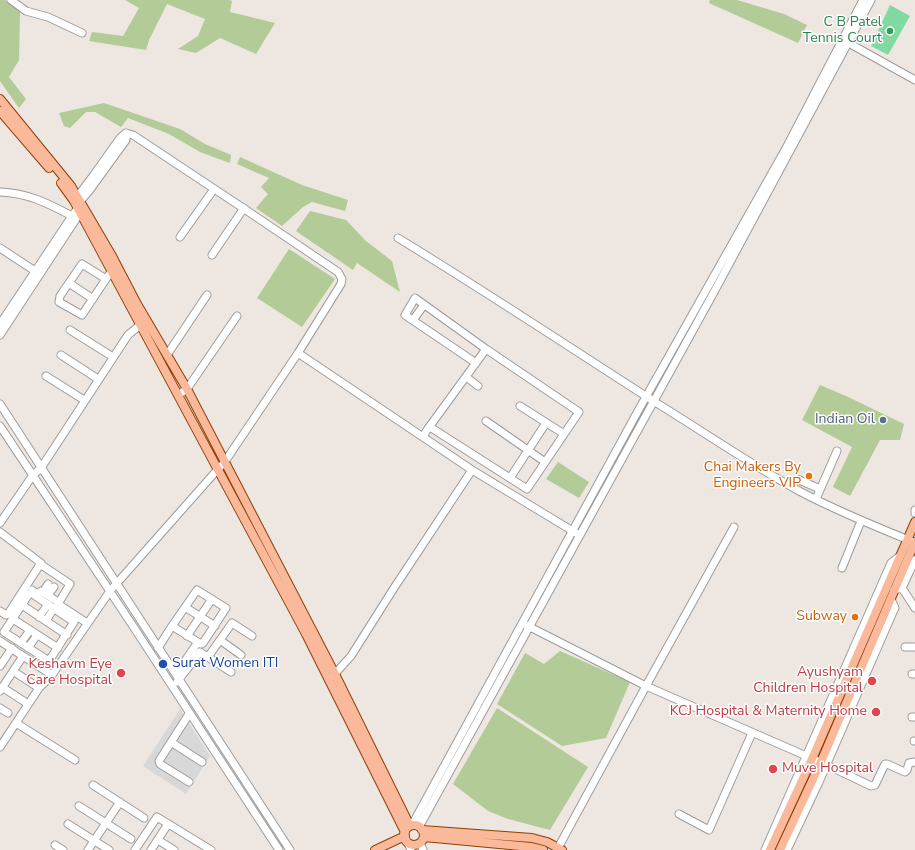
<!DOCTYPE html>
<style>
body{margin:0}
canvas{display:block;background:#ede6e1}
</style>
<canvas width="915" height="850"></canvas>
<script>
const context = document.querySelector('canvas').getContext('2d');
context.lineJoin = 'round';
function fillPath(path, color) {
  context.fillStyle = color;
  context.fill(path, 'evenodd');
}
function stroke(path, color, width, dash) {
  context.strokeStyle = color;
  context.lineWidth = width;
  context.lineCap = dash ? 'butt' : 'round';
  context.setLineDash(dash || []);
  context.stroke(path);
}
function label(font, color, halo, rows, align = 'center') {
  context.font = font + ' "Nunito Sans",sans-serif';
  context.lineWidth = 3;
  context.setLineDash([]);
  context.textBaseline = 'middle';
  context.strokeStyle = halo;
  context.fillStyle = color;
  for (const [text, x, y, turn = 0] of rows) {
    context.save();
    context.translate(x, y);
    context.rotate((+turn || 0) * Math.PI / 180);
    context.textAlign = isNaN(turn) ? turn : align;
    if (halo) context.strokeText(text, 0, 0);
    context.fillText(text, 0, 0);
    context.restore();
  }
}
fillPath(new Path2D(`
 M180,709L210,756L186,794L143,766Z`), '#d9d8d8');
fillPath(new Path2D(`
 M0,0H5L20,12L19,60L9,77L26,99L19,108L0,81Z
 M125,0H230L232,1L230,12L275,23L256,54L220,38L196,53L178,49L198,36L205,19L167,4L149,40L146,50L89,41L92,32L123,36L139,8Z
 M710,0H737L784,14L807,25L798,43L709,3Z
 M104,103L180,129L205,144L231,155L230,163L200,152L169,134L128,118L121,127L95,112H86L70,128L64,126L59,113Z
 M240,157L302,185L348,200L345,211L312,202L303,207L282,226L256,208L268,194L261,187L269,178L237,164Z
 M310,211L346,220L366,241L392,261L400,292L357,263L353,270L296,231Z
 M289,249L335,279L302,327L257,298Z
 M820,385L846,396L904,424L900,440H880L850,496L833,487L852,447L802,420Z
 M558,462L589,482L579,498L546,479Z
 M560,651L630,682L606,738L562,746L497,704L525,653L544,664Z
 M497,708L588,767L550,830L508,819L488,811L453,784Z`), '#b3cb96');
fillPath(new Path2D(`
 M890,5L910,16L888,55L871,46Z`), '#80daa1');
const minor = new Path2D(`
 M11,0L26,11L48,17L82,33
 M845,41L915,80
 M0,192C28,193 47,203 72,216
 M74,201L93,176L120,138L126,133
 M77,205L89,191L126,140V133
 M180,237L214,189
 M398,238C485,291 569,347 655,402C704,432 751,465 801,492C837,511 874,526 911,541
 M0,248L35,271
 M212,255L244,208
 M106,279L82,264L60,296L59,302L82,315L108,276L111,272
 M69,283L93,299
 M413,320L424,305
 M0,324L74,213L81,205
 M70,330L113,357
 M0,335L76,219L83,211
 M298,353L472,470L576,533
 M61,355L98,379
 M167,355L207,295
 M476,363L405,315L415,298L486,349
 M46,376L84,400
 M466,377L478,386
 M178,395L187,389L237,316
 M0,404L290,850
 M520,406L564,434
 M486,421L545,462
 M0,426L131,623L279,850
 M423,437L427,430L486,349L579,412L527,489L430,427
 M510,478L546,423
 M797,479L820,489
 M816,499L837,451
 M915,510V513
 M0,523L33,475L41,468L128,335L145,321
 M0,532L41,563L8,614L6,615L0,611
 M40,564L70,584L58,604L87,623
 M842,568L861,521
 M902,588L915,608
 M32,590L37,594L41,591L58,602
 M197,590L226,608L203,643L201,644L172,626Z
 M894,590L902,588L915,560
 M43,592L48,584
 M31,593L74,622L49,661L4,632L29,594Z
 M48,595L54,587
 M22,605L67,635
 M185,607L215,626
 M39,617L48,604
 M13,619L58,648
 M46,621L54,608
 M526,625L646,686L827,765L871,786L875,785L885,764H887L905,772L907,770L909,763L915,762
 M187,636L212,599
 M220,640L241,655
 M0,641L52,675
 M21,643L30,630
 M905,647H915
 M28,648L37,635
 M158,648L172,626
 M208,657L232,623L252,636
 M0,666L12,648
 M13,671L39,688
 M176,674L198,642
 M912,674H915
 M332,677L351,656L394,588L472,470
 M177,682L200,652L231,672
 M2,687L28,704
 M0,691L23,656
 M0,708L8,713
 M189,714L159,761L160,764L189,782
 M912,717H915
 M16,723L75,760
 M914,741H915
 M171,742L202,762
 M0,747L39,688L52,675L110,591L218,469L224,463L298,353L341,284L342,279L338,272L240,206L133,135L126,133
 M93,785L144,818
 M79,806L131,839
 M679,814L709,830L752,733
 M68,824L109,850
 M412,825L638,411L785,150L863,0
 M419,827L714,292L871,0
 M158,840L174,850
 M407,841L411,850
 M420,843L423,850
 M55,845L63,850
 M558,848L646,686L734,527
 M88,850L120,802
 M135,850L157,817L211,850
 M151,850L168,824
 M765,850L891,563L901,555
 M787,850L819,782L893,612L895,608L891,599`);
const major = new Path2D(`
 M0,99L71,186L112,256L137,304L187,389L335,674L410,826
 M0,111L49,168
 M61,183L74,201L306,634L405,832
 M404 835a10 10 0 1 1 20 0a10 10 0 1 1-20 0Z
 M422,830L532,838L547,842L562,850
 M424,837L531,847L543,850
 M375,850L405,836
 M770,850L812,759L915,522
 M780,850L821,762L915,542`);
stroke(minor, '#9c9c9c', 9);
stroke(major, '#8e3f04', 10);
stroke(minor, '#fff', 7);
stroke(major, '#f9b99a', 8);
for (const [x, y, r, color] of [
 [890,31,4,"#2e9e5b"],
 [883,420,4,"#5c6f8a"],
 [809,476,4,"#e8710a"],
 [855,617,4,"#e8710a"],
 [163,664,5,"#1a4fb4"],
 [121,673,5,"#e0444e"],
 [872,681,5,"#e0444e"],
 [876,712,5,"#e0444e"],
 [773,769,5,"#e0444e"]
]) {
  const dot = new Path2D();
  dot.arc(x, y, r, 0, 2 * Math.PI);
  context.fillStyle = color;
  context.fill(dot);
  stroke(dot, '#fff', 1.5);
}
label('14px', '#27864d', '#fff', [
 ["C B Patel",882,23],
 ["Tennis Court",882,39]
], 'right');
label('14px', '#4e5e75', '#fff', [
 ["Indian Oil",875,420]
], 'right');
label('14px', '#c56008', '#fff', [
 ["Chai Makers By",801,468],
 ["Engineers VIP",801,484],
 ["Subway",847,617]
], 'right');
label('14px', '#164399', '#fff', [
 ["Surat Women ITI",172,664]
], 'left');
label('14px', '#be3a42', '#fff', [
 ["Keshavm Eye",112,665],
 ["Care Hospital",112,681],
 ["Ayushyam",863,673],
 ["Children Hospital",863,689],
 ["KCJ Hospital & Maternity Home",867,712],
 ["Muve Hospital",782,769,"left"]
], 'right');
</script>
